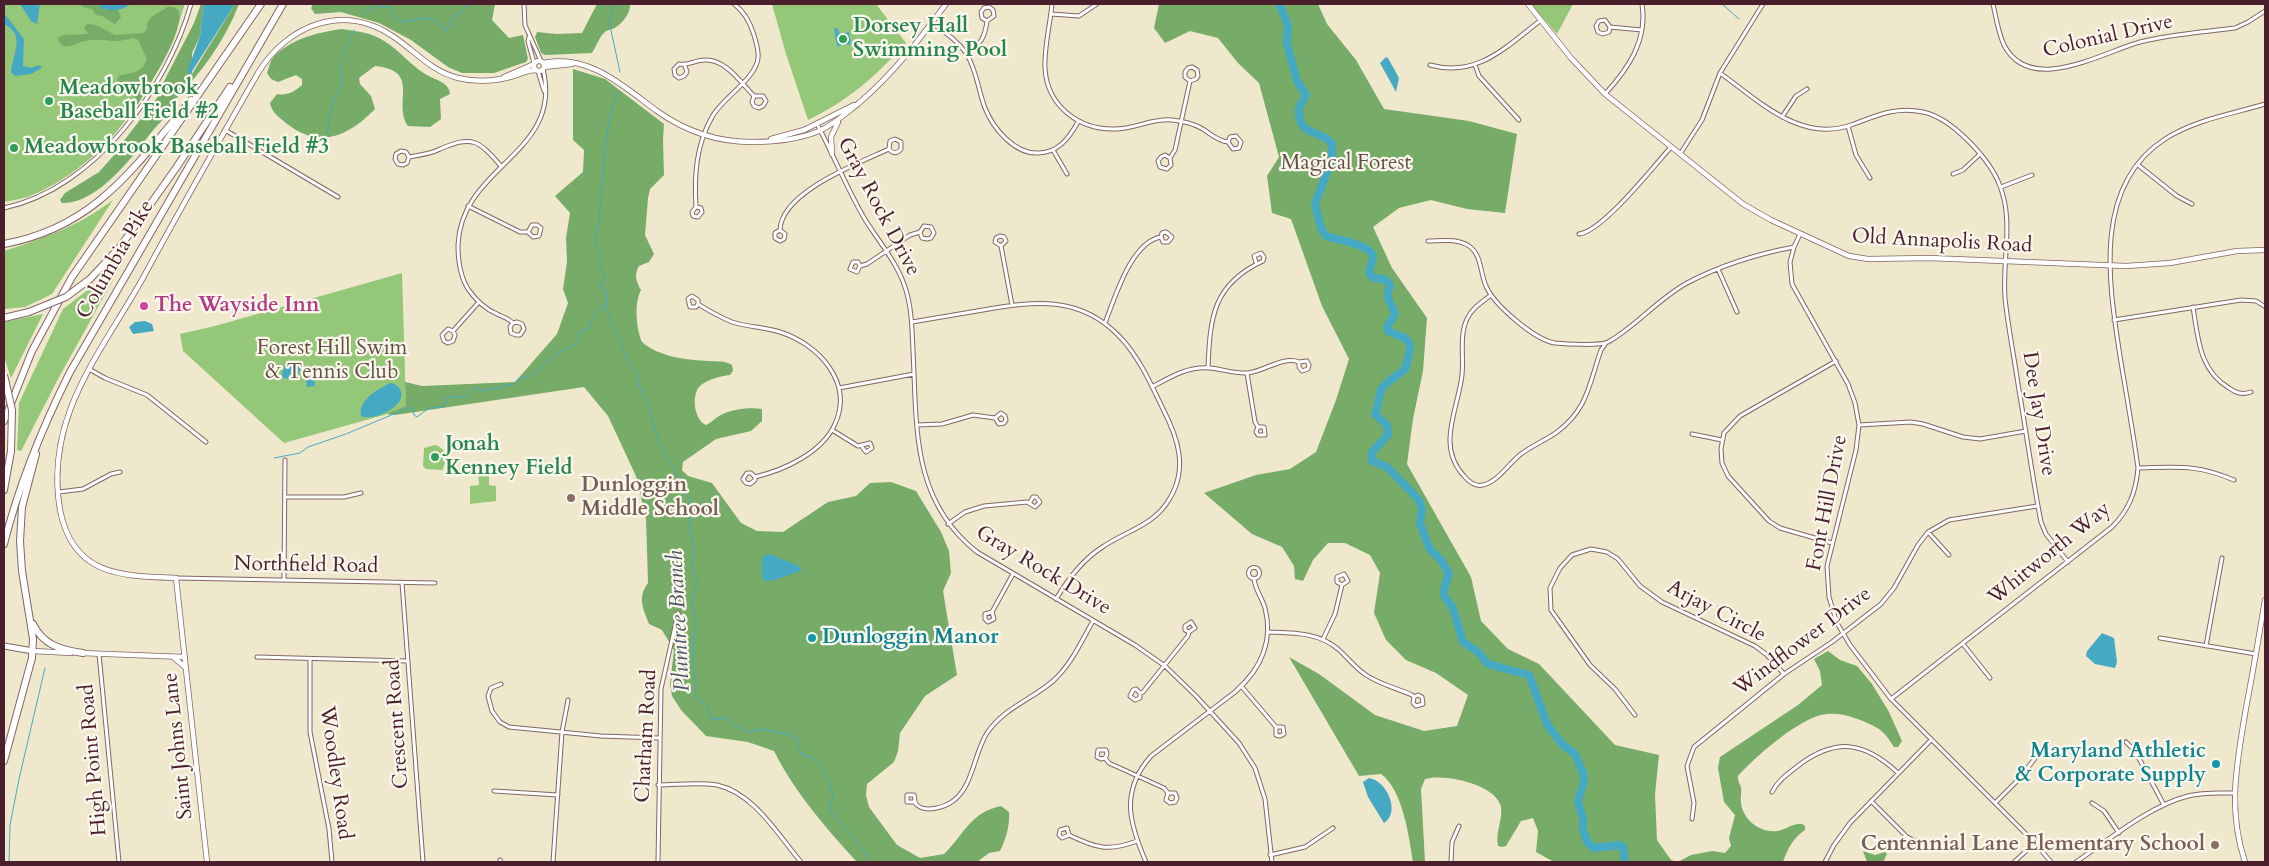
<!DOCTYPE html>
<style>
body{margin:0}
#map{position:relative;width:2269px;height:866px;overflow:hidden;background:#efe8cd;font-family:Cardo,serif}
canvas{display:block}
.frame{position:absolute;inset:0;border:5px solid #4a1f2b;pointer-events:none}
</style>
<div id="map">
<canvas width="2269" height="866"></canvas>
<div class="frame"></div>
</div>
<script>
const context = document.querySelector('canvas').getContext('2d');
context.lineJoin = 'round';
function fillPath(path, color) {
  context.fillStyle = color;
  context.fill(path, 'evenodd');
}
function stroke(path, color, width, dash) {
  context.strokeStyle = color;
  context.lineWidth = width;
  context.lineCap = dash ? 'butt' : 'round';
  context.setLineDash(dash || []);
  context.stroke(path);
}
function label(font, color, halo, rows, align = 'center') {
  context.font = font + ' Cardo,serif';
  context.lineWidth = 4.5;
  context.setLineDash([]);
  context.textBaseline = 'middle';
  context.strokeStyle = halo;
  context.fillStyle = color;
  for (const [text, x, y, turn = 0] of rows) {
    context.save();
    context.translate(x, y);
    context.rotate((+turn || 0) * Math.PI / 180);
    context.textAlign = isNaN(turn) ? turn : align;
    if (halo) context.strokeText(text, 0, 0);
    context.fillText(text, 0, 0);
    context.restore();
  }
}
fillPath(new Path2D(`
 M4,4H185C181,14 179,26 174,36C147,102 98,169 30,196C22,199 12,200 4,202Z
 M772,4H876L906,43C877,75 848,101 808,120L786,54Z
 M1531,4H1573L1557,34Z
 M113,200L52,294L25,307L4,309V251C46,237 77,227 113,200Z
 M126,249L123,262L58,379L21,451L17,450L19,403L63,309L94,285H100Z
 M402,273L406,406L384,415L284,443L183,351L180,334L215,326Z
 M43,314L11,378L4,357V322Z
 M435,445C448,449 448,460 442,470L426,469L423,466L424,448Z
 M478,471H489V485L496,486V501L470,504V486L479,485Z`), '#94c778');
fillPath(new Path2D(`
 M80,4H99L105,10H118L121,17L115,24L102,16L96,15L92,9L82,7Z
 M201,4H204L200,36L192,53V74L235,4H239C225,41 201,73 174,101C170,105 170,110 167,115C163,120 158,124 154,129C134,155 98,204 62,203L60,200L65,193L99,172L116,153L123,142L163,90L162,85L194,23Z
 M313,4H495L492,20L509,38L523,35L528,59L526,62L494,73H462L448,67L411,40L379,23L341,12L315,14L311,8Z
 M597,4H630C631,12 623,23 616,27C612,30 608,29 605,32C599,37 596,47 592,53L545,55L541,53L535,37L537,32L556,34L582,33Z
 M1159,4H1318L1327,24L1356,60L1384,109L1469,121L1517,134L1505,213L1467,209L1431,200L1399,208L1373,227L1392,268L1427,318L1423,371L1413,419L1407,464L1471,577L1481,621L1508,649L1539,664L1615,745L1659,755L1655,794L1657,840L1671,860L1678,862L1691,855L1712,851L1725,853L1731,846L1729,838L1735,815L1724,802L1718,768L1720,757L1798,705L1822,685L1820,671L1814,659L1828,651L1840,660L1857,666L1872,684L1889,712L1902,741L1898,747H1894C1890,741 1885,733 1879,729C1864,720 1839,710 1821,715C1795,722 1756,756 1738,776C1738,781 1739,783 1741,787C1742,792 1740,798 1741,803C1743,820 1760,833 1777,831C1786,830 1791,823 1802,824L1805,826V830C1793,838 1788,848 1783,862H1554L1536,852L1538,831L1533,818L1521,821L1506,846L1502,847L1498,846C1495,832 1503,820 1501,807C1497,784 1443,773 1425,779L1421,789L1425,862H1413C1409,837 1403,790 1381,774L1359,776L1289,657L1319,674L1375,715L1424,731L1457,726L1468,695L1436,673L1406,660L1386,640L1374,613L1380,573L1370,555L1345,543H1328L1313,560L1303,581L1295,579L1294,566L1282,547L1252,534L1204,493L1256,475L1290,469L1316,452L1336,400L1349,359L1322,306L1291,219L1272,213L1267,176L1279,157L1259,83L1238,63L1218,38L1190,31L1165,43L1154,28Z
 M167,7H174L179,11C183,36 151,81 138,104L131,105L134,97L130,86L118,82L117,80L120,75C133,73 143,72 147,59L138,40L133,38C112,45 104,37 85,41C76,43 71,48 62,46L57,38L64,35L88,34L84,27L88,24L96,25L115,35L143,33L147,29C146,15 159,14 167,7Z
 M342,29C355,31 367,32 379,38C397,47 408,63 425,74C434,80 449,81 450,94L440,99L441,119L430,127L408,126C392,102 422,71 375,66L359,78L360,84L371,96L375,109C349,136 319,150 286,123C279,117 272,113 270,103L277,94C287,96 294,92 302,85V79L296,75L278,82L271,79L267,73C269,68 270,61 273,58C289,39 319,32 342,29Z
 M573,69L605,79L664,124L663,140L664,175L650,189L648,198L645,235L654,254L649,262L639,266C634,274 636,282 641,290C634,303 636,328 642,342C659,357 687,360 709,361C719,362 724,360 732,365L733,371L730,375C721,376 708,379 700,386C691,395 694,420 706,425C712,422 714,419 719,416C730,409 750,407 762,409V421L751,431L716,439L683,462L682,470L688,476L712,483L741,523L757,531L783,532L828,502L856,496L870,483L891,482L916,491L941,532L949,551L951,573L943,591L957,675L925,696L900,733L898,751L894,762L867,784L866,795L869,807L897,845L920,858L944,854C965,834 969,813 1001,806L1009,812C1010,825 1006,839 1000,851L989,853L977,862H857C826,828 795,793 774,751L748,742L706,736L681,710L672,696L670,684L674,650L662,630L649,624C643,608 637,598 648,583L646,519L636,476L608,416L584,387L395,415L386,414L406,406L405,382L422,386L515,382L557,334L568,303L563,289L567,262L566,238L570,213L555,196L583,172L584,150L573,140Z
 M1863,851L1875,855L1885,852L1887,854L1883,862H1867Z`), '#77ac68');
fillPath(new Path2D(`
 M20,4H40L37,24L31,21Z
 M99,4H131C122,11 111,12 101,8Z
 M204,4H235L189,76L187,72L200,36Z
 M4,13L24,39L23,66L31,68L39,65L42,67L40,69L31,74L15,76L11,72C13,53 26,35 4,24Z
 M834,28H837L840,34L849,32L851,44L837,46Z
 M1386,57L1388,58L1399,78L1396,92L1380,63Z
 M145,321L152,324L154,331L133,334L129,327L135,322Z
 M286,362L301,367L298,375L291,372L288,379L281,377Z
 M313,370L315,386L307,387L305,371Z
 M390,383L395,384C418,401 374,423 361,416C358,400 378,389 390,383Z
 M769,554L797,565L802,570L775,580L764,581L762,576V557Z
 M2102,633L2114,638L2117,662L2115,668L2095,664L2086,656L2087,651Z
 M1369,778C1387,781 1401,812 1384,823L1368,797L1363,782Z`), '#45a9c4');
stroke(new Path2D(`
 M378,4L380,7H389L398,20L403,22L426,18L434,20L446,31L453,17L464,10L466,4
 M615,4L609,21L620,72
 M1722,4L1739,19
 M366,14L373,4
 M341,57L354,30
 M618,92L613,105L606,138L599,221L595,239L596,246L602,255L601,270L605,279L600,287L607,291L606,308L630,365L638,374L637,382L647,401L659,441L689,499V526L694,546L692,569L697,580L692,602L695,618L693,652L696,699L706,704L711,719L727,718L734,725L748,732L761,729L788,734L797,738L801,754L812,758L821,767L831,788L833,797L830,805L832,814L848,830L872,862
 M327,133L332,103L342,84L341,63
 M274,458L300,453L308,447L346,434L408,408H413L414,415L417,417L429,408L444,407L448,397C463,395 464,402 475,388L486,391L492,388L497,389L505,384L513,385L519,378C536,379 541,365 553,356C563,348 578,349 580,332L588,329L593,317L605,304
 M9,862L10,825L19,779L45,668`), '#45a9c4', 1);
stroke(new Path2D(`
 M1279,4L1288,25L1287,44L1297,81L1306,95C1304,100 1300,104 1299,109C1297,138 1322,129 1332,144V159L1315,204L1321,228L1326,236C1336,240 1372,244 1373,257C1373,263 1369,267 1369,273L1372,277L1386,280L1390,286C1384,299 1392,303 1395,314L1387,327L1388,331L1405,338L1409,343L1410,349L1406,368C1399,376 1386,380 1381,390C1379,395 1378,407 1375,414L1387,425L1388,435L1372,452V461L1387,467L1419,500L1422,509L1420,523L1427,542L1430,549L1441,560L1449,574L1444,589V596L1453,608L1463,642L1477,651L1488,664L1529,675L1547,724L1562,744L1575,754L1583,773L1584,782L1578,801L1583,819V831L1588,843L1594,848L1620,845L1623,847L1625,862`), '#45a9c4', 8);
const minor = new Path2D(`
 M524,4L525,25L541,61
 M1052,4C1050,25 1044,48 1045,68C1047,106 1079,130 1115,129C1135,129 1152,118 1172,120C1182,121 1192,123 1201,128C1210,133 1217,141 1228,142L1233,149L1239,148L1241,142L1236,136L1230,137L1228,142
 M1993,4C1996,17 1998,32 2004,45C2030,96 2103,52 2140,42C2170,34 2204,32 2235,28L2248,22L2265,11
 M1051,14L1079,16L1097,4
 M932,23C944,32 957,40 966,53C977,70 978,90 985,108C993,128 1014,154 1038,153C1058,153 1069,138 1078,122
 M1610,27L1605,20L1599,21L1596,26L1598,32L1603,34L1609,32L1610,27L1642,30
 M529,37L528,41L534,63
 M966,53C981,45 985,37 987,21L994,16L993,10L989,7L984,8L981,12L982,18L987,21
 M1430,65C1477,78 1506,47 1541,20
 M1475,65L1479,76L1519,120
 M685,66L687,72L684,76L679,78L675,75L674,69L679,64C688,66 695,60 705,60C726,59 741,83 754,96L752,102L754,106L759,108L763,106L766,101L763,96H754
 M538,71L544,91
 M1720,73C1758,100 1800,143 1851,125C1876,116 1895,106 1923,112C1952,118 1990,159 2000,186C2014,222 2002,260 2005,298C2008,327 2014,356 2018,384C2026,430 2032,476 2041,522L2046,534L2068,562
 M1605,94C1628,69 1648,40 1642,4
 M1782,117L1796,96L1807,89
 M817,124C833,154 846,186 863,216C877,240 896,260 905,287C912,308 912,330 913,351C917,427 911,500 977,552L1135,645L1165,666L1196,696L1239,743L1255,768L1265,799L1272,862
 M1848,126L1856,155L1870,178
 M225,130L338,197
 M1053,150L1067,174
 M1680,154L1702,120L1720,73L1763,4
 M409,157L407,163L403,165L398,164L395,159L396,154L401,151L406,152L409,157C419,155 431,154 440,149C473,135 478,140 501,166
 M1170,158L1165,155L1161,157L1158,161L1160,167L1167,169L1171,165L1170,158L1175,150L1190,81L1196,79L1198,76L1197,70L1192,67L1188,68L1185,72V77L1190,81
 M2138,165L2177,196L2192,204
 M1953,174L1963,170L1980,154
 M2001,187L2032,175
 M468,206L520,232H528L533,237L539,236L541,228L537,225H532L528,232
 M696,207L692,212L693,216L698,217L702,212L701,208L696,207C694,176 696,145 712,117C722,98 756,79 758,58C759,50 756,43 754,35C750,22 745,12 734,4
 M4,208C94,189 167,89 191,4
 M780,230L785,234L784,239L780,241L775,238V233L780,230C781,192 859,163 889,149C893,154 897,154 901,149V142L895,139L890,141L889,149
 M1579,234C1602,232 1654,166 1671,147
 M1800,234L1794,247L1790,262L1792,284L1848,384L1855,403L1859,425L1856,450L1827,566L1829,597L1837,623L1850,645L1891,699L2035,843L2051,862
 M1428,241C1441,241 1457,238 1469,246C1482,255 1480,273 1486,286C1494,305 1535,340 1555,343C1565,344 1600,346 1608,342C1635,327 1658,299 1687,283C1721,265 1757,254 1794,247
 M1001,246L995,242L996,238L1000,236L1004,237L1006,241L1001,246L1012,305
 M860,266L857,272L850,269L853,262H858L860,266L867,264L910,235L920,232L924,226L931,227L934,233L931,238L927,239L922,238L920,232
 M1718,269L1737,312
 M1491,295C1482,302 1472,308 1467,319C1459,336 1464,357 1462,375C1458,410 1436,446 1464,476C1469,482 1475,487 1483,485C1498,482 1510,462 1521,454C1533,445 1546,440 1557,432C1588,409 1589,384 1601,350L1606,343
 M698,304L696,307H690L688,299L692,296L698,300V304C709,311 720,317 732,322C747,327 764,327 780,332C818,344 854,382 835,424C822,453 784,470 755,477V480L750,484L746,483L743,479L747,473H751L755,477
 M2193,307C2198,338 2199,370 2229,388C2236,393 2242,395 2251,392
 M2114,320L2241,300L2256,301L2264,306
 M912,322C935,318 959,314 983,310C1035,301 1080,295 1120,337C1139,357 1151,384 1163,409C1178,438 1188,468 1170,498C1155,525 1128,530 1104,546C1083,559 1069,578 1056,599
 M513,323L510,327L511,333L516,335H520L524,329L522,324L517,322L513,323C508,318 503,317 497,314C485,309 475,299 468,289C460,276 458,260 458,245C461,165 564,154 543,69
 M1105,323C1115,298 1131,242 1161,237L1163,242H1168L1172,237L1166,232L1162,233L1161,237
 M453,331L448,329L442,335L444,341L448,343L453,341L455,335L453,331L479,302
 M1208,368C1210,317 1213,284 1263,261L1264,257L1261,253L1254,256L1256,262
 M89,369L105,378L147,395L206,442
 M1247,373L1255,422L1258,427H1264L1265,435H1258L1256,432L1258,427
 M1152,387C1170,377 1188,366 1210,368C1222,369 1235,374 1248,373C1265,371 1282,356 1299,362V367L1302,371L1308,369L1309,365L1307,361L1299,362
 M839,388L914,374
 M917,425L942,424L973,415L995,418L999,424L1004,423L1006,420L1005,416L1001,413L995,418
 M1859,425L1911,422L1923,424L1963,437L1980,439L2026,431
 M832,430L858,446L870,443L872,448L866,452L862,447
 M1692,434L1722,440
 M2138,468C2178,467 2196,464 2234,480
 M59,492L83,489L111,474L120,472
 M286,497H344L361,493
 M948,524L965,512L984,506L1027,502L1035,507L1040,502L1036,497H1033L1030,502
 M1928,532L1949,555
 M1832,543L1780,528L1769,521L1728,476L1722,463L1721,449L1724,433L1740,416L1836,361
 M1248.5 573a5.5 5.5 0 1 1 11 0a5.5 5.5 0 1 1-11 0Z
 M176,578L435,583
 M284,580L285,460
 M402,583L423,862
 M992,612L994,619L988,622L985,619V614L992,612L1013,574
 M1268,632C1293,633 1318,632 1338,649C1348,658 1355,668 1366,675C1381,685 1397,688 1412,695L1414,697L1413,703L1416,706L1423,704L1422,697L1418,695L1414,697
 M2160,638L2256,654
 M1323,639L1335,614L1342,585L1348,581L1344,574L1337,577V582L1342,585
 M1963,644L1990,678
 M2206,646L2222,558
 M99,654L119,862
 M257,657L408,661
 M310,659V732L329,829L332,862
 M501,684L491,688L488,696L492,711L500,722L509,727L601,736L659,738
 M1242,687L1276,727V735L1280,736L1284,734L1283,727H1276
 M1140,693V698L1135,700L1130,696L1133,690L1136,689L1140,693L1143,692L1188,636L1189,632L1185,630V626L1191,622L1195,628L1189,632
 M1891,699L2112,527C2129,510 2136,492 2138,468C2133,431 2126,393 2120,356C2109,284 2092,186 2165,139C2194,120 2232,114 2265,104
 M1635,715L1615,689L1590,665L1551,610L1550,588L1560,568L1572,555L1591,549L1607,552L1618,559L1640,586L1662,602L1755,646L1767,655L1784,674
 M2126,742L2135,751L2164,805
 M1105,758L1101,759L1097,757L1098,750H1106L1107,754L1105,758L1109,763L1164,788L1168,793L1166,800L1170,803L1175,802L1177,798L1175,793H1168
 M658,785C677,785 698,782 717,785C754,793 778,835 801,862
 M494,791L558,795
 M1772,792C1778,780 1789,773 1799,765C1837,737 1865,742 1898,773
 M1871,801L1907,837L1919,843
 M915,802H907V795H914C916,799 913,802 917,805C926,813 945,807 953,801C973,787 974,753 987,733C1004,708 1031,700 1053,681C1071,665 1081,642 1093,621
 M1995,803L2019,779L2043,748
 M2092,803L2104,811L2119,833
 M1692,819L1694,803L1687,766L1694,747L1784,674L1832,642L1881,604L1894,588L1918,545L1928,532L1949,520L2037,506
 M1069,835L1067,828L1060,830L1059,835L1062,838L1069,835C1096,848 1108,852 1137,841
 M1270,855L1305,847L1333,828
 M500,860L501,862
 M553,862L562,732L568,700
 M658,862L661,689L678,613
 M1146,862C1129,823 1120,791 1151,756L1235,692C1260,670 1274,643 1265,608C1262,598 1255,589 1254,579
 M1451,862L1452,842L1459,826
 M1825,862L1834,845L1850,823L1931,740
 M2014,862L2035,843
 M2076,862C2109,840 2149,806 2188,796C2203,792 2219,793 2234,793`);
const tertiary = new Path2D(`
 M1528,4L1571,58L1605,94L1743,204L1771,220L1849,256L1868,259L1929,258L2126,266L2170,263L2237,251L2265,250
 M534 66a5 5 0 1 1 10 0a5 5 0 1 1-10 0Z
 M543,63C588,53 623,86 657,111C685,131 718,142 752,142C776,142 797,140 819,131C835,124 846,113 859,103C893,74 919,40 946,4
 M544,67L572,64
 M504,77L534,64
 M771,139L804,130L854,105
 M832,154L831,137L838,122
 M33,651L71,653
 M81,653L185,657
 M173,657L186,668
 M207,862L176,578C121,576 73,576 60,510C44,417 101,353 143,278C180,209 219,141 258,73C287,25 344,2 394,37C416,52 431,71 458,78C474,82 494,81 510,77C519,75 526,70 536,70
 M2245,862C2227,808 2237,763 2246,708C2253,672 2259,636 2265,600`);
const secondary = new Path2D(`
 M4,646L33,651`);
const motorway = new Path2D(`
 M4,244C96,227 134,167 191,100
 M90,279L120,247L176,168L230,87
 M4,318L29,312
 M4,421L32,351L72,277L261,4
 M4,490L11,451
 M4,544C19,484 42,428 70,372L283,4
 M33,624C43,645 61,650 83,653
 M4,761L32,658L33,639L22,571L20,541L22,507L36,454`);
stroke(minor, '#846564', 5);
stroke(tertiary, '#846564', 6);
stroke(secondary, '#846564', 7);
stroke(motorway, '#846564', 8);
stroke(minor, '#fff', 3);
stroke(tertiary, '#fff', 4.5);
stroke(secondary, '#fff', 5);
stroke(motorway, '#fff', 6);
const motorwayBridge = new Path2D(`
 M29,312L66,297L90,279
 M4,375L12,410L11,451`);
stroke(motorwayBridge, '#846564', 8, []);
stroke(motorwayBridge, '#fff', 6);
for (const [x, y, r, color] of [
 [843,39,5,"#2e9e5b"],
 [49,101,5,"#2e9e5b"],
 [14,148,5,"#2e9e5b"],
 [144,306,5,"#d1479c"],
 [435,457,5,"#2e9e5b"],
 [571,498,5,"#8d6e63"],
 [812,638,5,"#0f9aa8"],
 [2216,764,5,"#0f9aa8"],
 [2215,845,5,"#8d6e63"]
]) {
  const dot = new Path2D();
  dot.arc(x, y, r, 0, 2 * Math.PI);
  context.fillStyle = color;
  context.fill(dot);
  stroke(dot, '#fbf7ec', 2);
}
label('bold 21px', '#27864d', '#fbf7ec', [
 ["Dorsey Hall",853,27],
 ["Swimming Pool",853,51],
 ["Meadowbrook",59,89],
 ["Baseball Field #2",59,113],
 ["Meadowbrook Baseball Field #3",24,148],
 ["Jonah",445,445],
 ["Kenney Field",445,469]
], 'left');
label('21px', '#4a1f2b', '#fbf7ec', [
 ["Colonial Drive",2108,37,-13],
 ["Gray Rock Drive",878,207,62],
 ["Old Annapolis Road",1942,242,3],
 ["Columbia Pike",116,260,-60],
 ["Dee Jay Drive",2038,414,81],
 ["Font Hill Drive",1828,503,-79],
 ["Whitworth Way",2050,554,-39],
 ["Northfield Road",306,566,1],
 ["Gray Rock Drive",1043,571,31],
 ["Arjay Circle",1716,612,28],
 ["Windflower Drive",1803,642,-37],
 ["Crescent Road",398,724,-94],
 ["Chatham Road",647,736,-87],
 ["Saint Johns Lane",179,746,-96],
 ["High Point Road",94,760,-95],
 ["Woodley Road",335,773,82]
]);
label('21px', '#605142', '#fbf7ec', [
 ["Magical Forest",1346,164],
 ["Forest Hill Swim",332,349],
 ["& Tennis Club",332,373]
]);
label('bold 21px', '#b23c85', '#fbf7ec', [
 ["The Wayside Inn",154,306]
], 'left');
label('bold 21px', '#785e54', '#fbf7ec', [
 ["Dunloggin",581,486],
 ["Middle School",581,510],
 ["Centennial Lane Elementary School",2205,845,"right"]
], 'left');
label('bold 21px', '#0d838f', '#fbf7ec', [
 ["Dunloggin Manor",822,638],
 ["Maryland Athletic",2206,752,"right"],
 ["& Corporate Supply",2206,776,"right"]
], 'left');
label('italic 22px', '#485668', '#fbf7ec', [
 ["Plumtree Branch",680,621,-93]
]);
</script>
